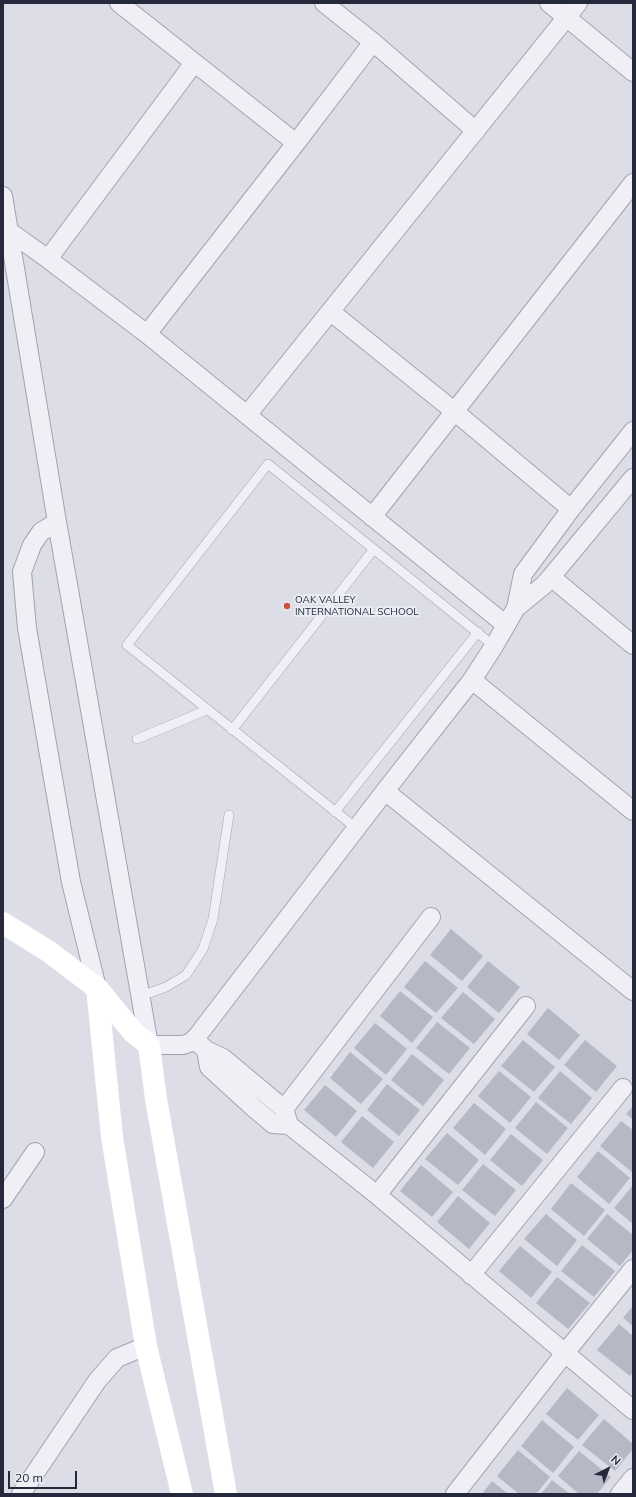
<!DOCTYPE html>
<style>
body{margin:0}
#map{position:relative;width:636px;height:1497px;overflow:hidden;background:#dcdde6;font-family:Mulish,sans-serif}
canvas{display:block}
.frame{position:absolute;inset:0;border:4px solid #26283c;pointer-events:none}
.north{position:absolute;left:588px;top:1449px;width:40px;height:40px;-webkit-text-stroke:3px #ebedf4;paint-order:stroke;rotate:42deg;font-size:11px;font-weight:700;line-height:16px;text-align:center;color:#26283c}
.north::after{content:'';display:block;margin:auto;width:14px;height:18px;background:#26283c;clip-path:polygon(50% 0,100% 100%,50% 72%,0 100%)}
.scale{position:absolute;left:8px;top:1471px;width:69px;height:18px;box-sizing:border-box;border:2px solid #26283c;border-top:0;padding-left:5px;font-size:12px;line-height:14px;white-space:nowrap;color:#26283c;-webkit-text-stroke:3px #ebedf4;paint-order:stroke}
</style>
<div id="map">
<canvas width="636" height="1497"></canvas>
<div class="frame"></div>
<div class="north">N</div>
<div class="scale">20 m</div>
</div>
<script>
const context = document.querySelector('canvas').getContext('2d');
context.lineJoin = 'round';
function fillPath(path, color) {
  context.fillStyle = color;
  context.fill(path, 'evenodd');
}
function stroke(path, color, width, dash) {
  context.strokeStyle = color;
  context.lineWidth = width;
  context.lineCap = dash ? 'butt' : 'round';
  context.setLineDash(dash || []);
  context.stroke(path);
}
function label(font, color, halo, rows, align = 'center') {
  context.font = font + ' Mulish,sans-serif';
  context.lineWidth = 4;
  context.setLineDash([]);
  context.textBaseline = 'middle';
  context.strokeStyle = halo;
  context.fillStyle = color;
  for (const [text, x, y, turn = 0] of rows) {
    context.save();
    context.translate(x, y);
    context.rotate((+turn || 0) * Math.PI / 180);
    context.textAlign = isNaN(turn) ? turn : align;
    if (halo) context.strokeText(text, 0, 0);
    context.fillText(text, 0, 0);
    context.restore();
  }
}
fillPath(new Path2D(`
 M451,929L483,956L462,981L430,955Z
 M425,961L458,988L436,1013L404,987Z
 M488,961L520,987L499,1013L467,987Z
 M400,991L433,1017L412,1043L380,1016Z
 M463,992L495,1019L474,1044L441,1018Z
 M548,1008L580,1035L559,1060L527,1034Z
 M437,1022L470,1048L449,1074L416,1048Z
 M375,1023L407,1049L386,1075L354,1048Z
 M523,1040L555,1067L534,1092L501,1066Z
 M585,1040L617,1066L596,1092L564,1065Z
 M350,1052L383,1079L361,1104L330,1078Z
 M412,1054L444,1080L423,1106L391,1080Z
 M499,1071L531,1097L510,1123L478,1096Z
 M560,1071L592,1098L571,1124L538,1098Z
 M387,1084L420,1110L399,1136L367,1110Z
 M325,1085L357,1111L336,1137L304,1110Z
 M536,1102L568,1128L547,1154L515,1128Z
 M474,1103L506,1129L485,1155L453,1128Z
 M633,1106V1120L626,1114Z
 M362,1116L394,1142L373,1168L341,1142Z
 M621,1121L633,1130V1173L600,1146Z
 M447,1133L479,1160L458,1185L425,1159Z
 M511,1134L543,1160L522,1186L490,1160Z
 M598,1151L630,1178L609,1204L577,1177Z
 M483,1164L516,1190L495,1216L462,1190Z
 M421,1165L453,1192L432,1217L400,1191Z
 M571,1183L605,1210L584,1236L551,1209Z
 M633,1185V1224L614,1208Z
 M458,1196L490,1223L469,1249L437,1222Z
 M546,1214L577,1240L557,1266L524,1239Z
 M607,1214L633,1235V1250L620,1266L587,1239Z
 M582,1245L615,1271L594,1297L561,1271Z
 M520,1246L552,1272L531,1298L499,1271Z
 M557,1277L590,1303L568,1329L536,1303Z
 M633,1306V1326L623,1318Z
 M619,1324L633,1336V1372L630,1376L597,1350Z
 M567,1388L599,1415L578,1440L546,1414Z
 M604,1419L633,1444V1449L615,1471L582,1445Z
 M542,1420L574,1447L553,1473L521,1446Z
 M518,1450L550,1477L536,1494H519L497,1476Z
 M579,1451L611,1477L597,1494H579L558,1476Z
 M552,1480L570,1494H541Z
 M492,1481L508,1494H482Z`), '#b6b8c6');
const lane = new Path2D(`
 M232,730L374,549
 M137,739L207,710
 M335,812L478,632
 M356,828L127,645L268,464L494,646
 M141,996L166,987L186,975L203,949L213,919L229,815`);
const street = new Path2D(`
 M119,3L296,143
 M324,3L373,42L476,131
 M549,3L633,72
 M3,196L57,522L149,1045H183L192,1042L198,1035L385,791L472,680L494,646L516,608L544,585L551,577L633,478
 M9,231L48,259L147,334L506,625
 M48,259L194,63
 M331,312L454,411L571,509
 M147,334L296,143L373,42
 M247,415L578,3
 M372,517L633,183
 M57,522L41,532L32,545L22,572L27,628L71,882L97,988
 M551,577L633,645
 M516,608L523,574L571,509L633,431
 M472,680L633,811
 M385,791L633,991
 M194,1039L206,1050L223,1058L284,1109L289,1125L273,1124L254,1108L209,1067L206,1050
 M284,1109L431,917
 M289,1125L377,1195L633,1410
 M377,1195L526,1006
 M3,1199L35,1152
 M471,1275L623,1088
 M21,1494L97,1381L117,1358L146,1346
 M455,1494L565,1353L633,1269
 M620,1494L633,1478`);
stroke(lane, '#a2a3b0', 10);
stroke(street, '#a2a3b0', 20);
stroke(lane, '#efeff5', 9);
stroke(street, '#efeff5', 18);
stroke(new Path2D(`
 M3,923L48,951L97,988L133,1032L149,1045L156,1099L226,1494
 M97,988L112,1137L146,1346L182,1494`), '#fff', 22);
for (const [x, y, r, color] of [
 [287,606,4,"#cb5041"]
]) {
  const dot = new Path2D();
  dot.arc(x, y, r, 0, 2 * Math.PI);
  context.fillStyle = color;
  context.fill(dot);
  stroke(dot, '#ebedf4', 1.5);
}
label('10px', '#26283c', '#ebedf4', [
 ["OAK VALLEY",295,600],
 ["INTERNATIONAL SCHOOL",295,612]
], 'left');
</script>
